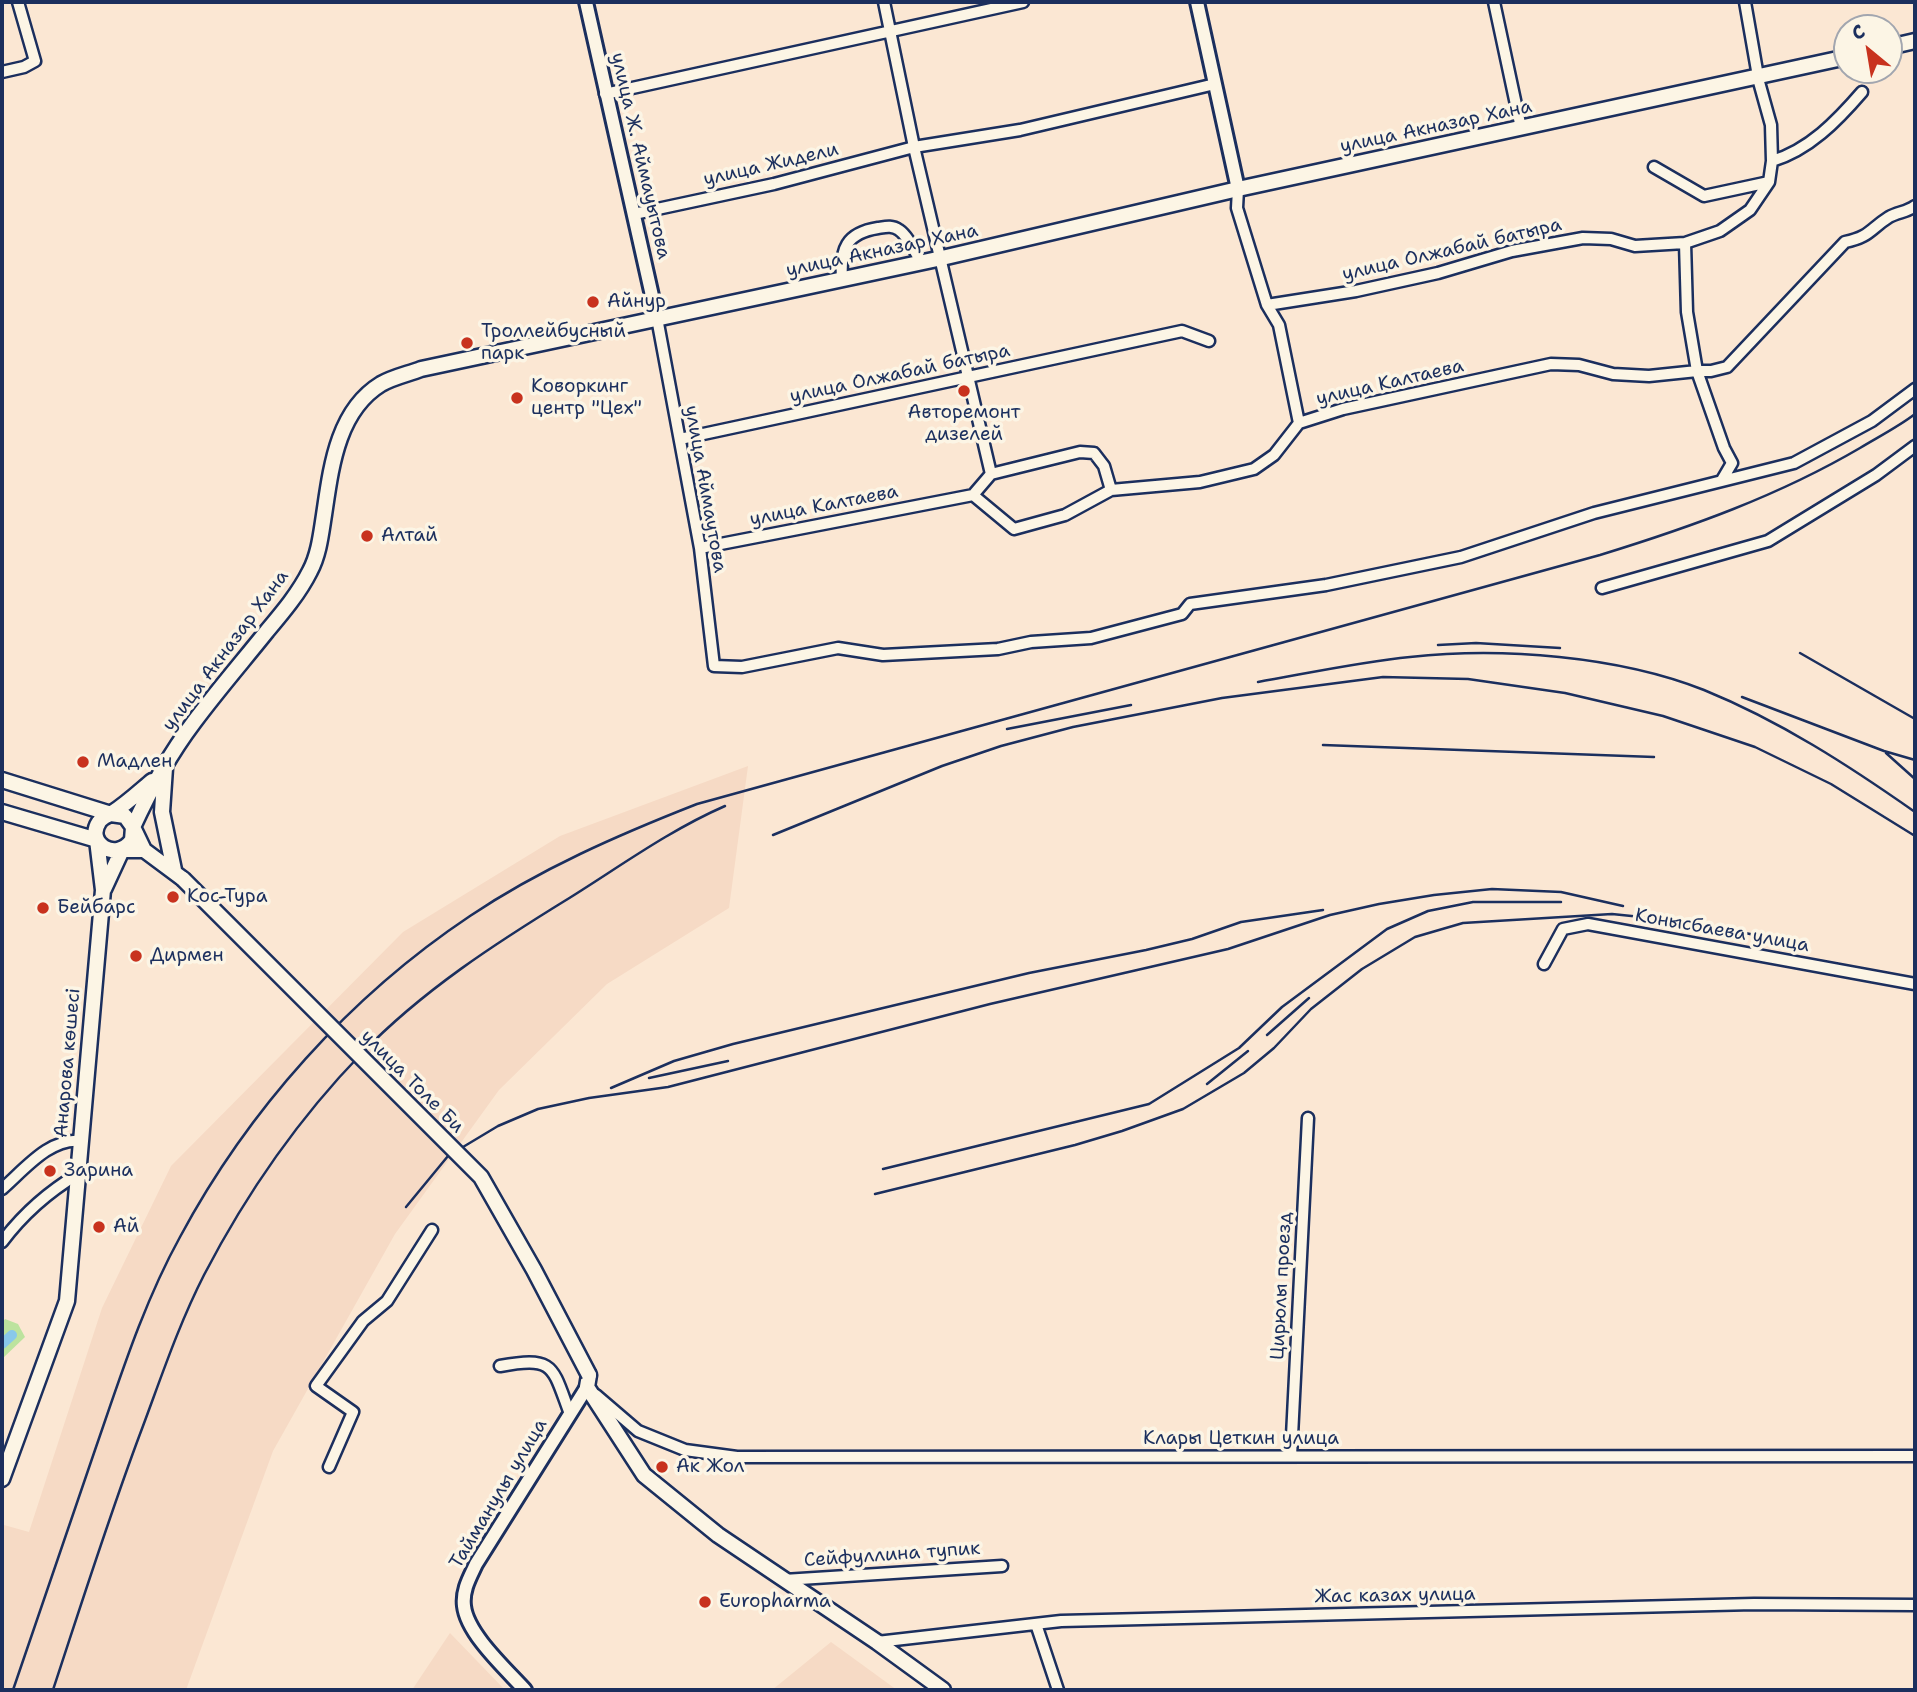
<!DOCTYPE html>
<meta charset="utf-8">
<style>
body{margin:0}
#map{position:relative;width:1917px;height:1692px;overflow:hidden;background:#fbe7d3;font-family:"Shantell Sans",sans-serif}
canvas{display:block}
.frame{position:absolute;inset:0;border:4px solid #1b2f5e;pointer-events:none}
.north{position:absolute;left:1833px;top:14px;width:70px;height:70px;box-sizing:border-box;background:#fcf5e5;border:2px solid #a2a6af;border-radius:50%;rotate:330deg;font-size:19px;font-weight:700;line-height:28px;text-align:center;color:#1b2f5e}
.north::after{content:'';display:block;margin:auto;width:24px;height:32px;background:#c8321e;clip-path:polygon(50% 0,100% 100%,50% 72%,0 100%)}
</style>
<div id="map">
<canvas width="1917" height="1692"></canvas>
<div class="frame"></div>
<div class="north">С</div>
</div>
<script>
const context = document.querySelector('canvas').getContext('2d');
context.lineJoin = 'round';
function fillPath(path, color) {
  context.fillStyle = color;
  context.fill(path, 'evenodd');
}
function stroke(path, color, width, dash) {
  context.strokeStyle = color;
  context.lineWidth = width;
  context.lineCap = dash ? 'butt' : 'round';
  context.setLineDash(dash || []);
  context.stroke(path);
}
function label(font, color, halo, rows, align = 'center') {
  context.font = font + ' "Shantell Sans",sans-serif';
  context.lineWidth = 7;
  context.setLineDash([]);
  context.textBaseline = 'middle';
  context.strokeStyle = halo;
  context.fillStyle = color;
  for (const [text, x, y, turn = 0] of rows) {
    context.save();
    context.translate(x, y);
    context.rotate((+turn || 0) * Math.PI / 180);
    context.textAlign = isNaN(turn) ? turn : align;
    if (halo) context.strokeText(text, 0, 0);
    context.fillText(text, 0, 0);
    context.restore();
  }
}
fillPath(new Path2D(`
 M748,766L729,908L607,984L499,1090L395,1234L273,1451L186,1690H2V1532L4,1525L29,1532L102,1308L171,1166L403,932L560,836Z
 M450,1633L505,1690H412Z
 M831,1642L897,1690H772Z`), '#f6dac5');
fillPath(new Path2D(`
 M5,1319L18,1324L25,1337L2,1359V1323Z`), '#bce39e');
stroke(new Path2D(`
 M2,1344L12,1335`), '#89c8ea', 10);
const minor = new Path2D(`
 M884,2L914,147L991,474
 M1494,2L1521,128
 M2,72L24,67L35,61L18,2
 M605,94L1023,2
 M1772,161C1809,150 1837,121 1862,92
 M1654,167L1704,196L1769,182
 M1238,189L1237,208L1267,305L1279,325L1299,423
 M634,214L774,184L914,147L1020,130L1215,84
 M1685,243L1687,312L1697,371L1724,448L1732,463L1722,480
 M842,279C840,249 846,233 878,228C885,227 892,225 899,230C908,236 915,252 921,262
 M1267,305L1356,291L1438,273L1512,251L1583,238L1611,239L1635,246L1685,243L1720,231L1750,210L1769,182L1772,161L1771,125L1759,82L1745,2
 M657,318L700,548L714,666L742,667L838,648L883,655L998,649L1031,642L1091,638L1182,614L1190,604L1326,585L1461,557L1594,513L1794,463L1872,421L1915,389
 M680,439L1182,331L1209,341
 M973,495L1014,529L1065,515L1111,490
 M700,548L973,495L991,474L1080,452L1094,453L1104,466L1111,490L1200,482L1254,469L1274,455L1299,423L1343,409L1551,364L1579,365L1613,374L1649,376L1697,371H1711L1727,367L1845,242C1870,237 1870,229 1889,217C1898,212 1907,212 1915,206
 M1602,588L1768,541L1876,475L1915,446
 M1544,964L1563,929L1588,924L1915,984
 M2,1189C24,1170 50,1137 81,1141
 M2,1242C23,1214 48,1192 78,1174
 M500,1366C555,1356 552,1366 570,1414
 M596,1395L638,1431L685,1450L737,1457L1915,1456
 M1291,1456L1308,1118
 M329,1467L353,1412L316,1386L363,1321L387,1301L432,1230
 M784,1580L1002,1566
 M1036,1624L1058,1690
 M877,1642L1061,1621L1754,1604L1915,1605`);
const tertiary = new Path2D(`
 M586,2L657,318
 M1197,2L1238,189
 M525,1690C506,1669 467,1634 464,1606C462,1590 470,1577 476,1564L587,1387`);
const secondary = new Path2D(`
 M1889,47L1915,41
 M165,768L162,812L174,870
 M2,780L111,814L125,816L133,827L132,840C116,863 85,843 99,822C102,817 107,816 112,813C126,804 139,792 152,781
 M2,812L97,840L103,890L67,1301L2,1479
 M144,850L133,827C150,790 169,755 194,722C217,691 243,661 267,631C283,612 299,593 310,571C319,554 321,534 324,515C331,468 337,411 381,384C393,377 408,374 421,369L942,258L1238,189L1847,57
 M104,889L122,850H144L183,879
 M589,1375L587,1387L644,1475L718,1535L877,1642L943,1690`);
stroke(minor, '#1b2f5e', 15);
stroke(tertiary, '#1b2f5e', 18);
stroke(secondary, '#1b2f5e', 19);
stroke(minor, '#fcf5e5', 10);
stroke(tertiary, '#fcf5e5', 12);
stroke(secondary, '#fcf5e5', 14);
stroke(new Path2D(`
 M1438,645L1476,643L1560,648
 M1800,653L1915,719
 M1258,682C1309,673 1360,662 1410,657C1502,647 1618,656 1704,690C1780,721 1848,765 1915,812
 M1742,697L1884,751L1915,760
 M1007,729L1131,705
 M1323,745L1654,757
 M1886,753L1915,779
 M773,835L942,766L1001,746L1073,727L1222,698L1383,677L1468,679L1565,693L1663,716L1755,747L1831,784L1915,836
 M1267,1035L1309,998
 M649,1078L728,1061
 M1207,1084L1248,1051
 M611,1088L674,1061L733,1044L1029,973L1146,950L1192,939L1241,922L1323,910
 M883,1169L1149,1104L1239,1048L1282,1007L1387,929L1428,911L1473,902H1561
 M875,1194L1075,1145L1122,1131L1183,1109L1244,1073L1274,1048L1311,1009L1362,969L1415,937L1463,923L1612,914L1690,922L1790,942
 M406,1207L448,1156L498,1126L538,1109L589,1098L668,1087L990,1004L1228,949L1330,915L1379,904L1434,895L1492,889L1561,892L1623,906
 M13,1690C40,1610 68,1530 95,1450C120,1378 143,1304 180,1237C248,1110 350,996 470,916C540,869 618,835 697,804L1600,555C1691,527 1778,496 1860,448C1878,437 1898,427 1915,414
 M53,1690C82,1602 110,1513 143,1426C162,1375 179,1324 204,1275C245,1196 299,1118 362,1053C423,990 496,943 571,897C622,865 670,830 725,806`), '#1b2f5e', 2.5);
const secondaryBridge = new Path2D(`
 M183,879L481,1177L534,1270L589,1375`);
stroke(secondaryBridge, '#1b2f5e', 19, []);
stroke(secondaryBridge, '#fcf5e5', 14);
for (const [x, y, r, color] of [
 [593,302,7,"#c8321e"],
 [467,343,7,"#c8321e"],
 [964,391,7,"#c8321e"],
 [517,398,7,"#c8321e"],
 [367,536,7,"#c8321e"],
 [83,762,7,"#c8321e"],
 [173,897,7,"#c8321e"],
 [43,908,7,"#c8321e"],
 [136,956,7,"#c8321e"],
 [50,1171,7,"#c8321e"],
 [99,1227,7,"#c8321e"],
 [662,1467,7,"#c8321e"],
 [705,1602,7,"#c8321e"]
]) {
  const dot = new Path2D();
  dot.arc(x, y, r, 0, 2 * Math.PI);
  context.fillStyle = color;
  context.fill(dot);
  stroke(dot, '#fcf5e5', 2.5);
}
label('19px', '#1b2f5e', '#fcf5e5', [
 ["улица Акназар Хана",1436,127,-12],
 ["улица Ж. Аймауытова",640,156,77],
 ["улица Жидели",771,165,-13],
 ["улица Олжабай батыра",1452,250,-13],
 ["улица Акназар Хана",882,251,-12],
 ["улица Олжабай батыра",900,374,-12],
 ["улица Калтаева",1390,383,-13],
 ["улица Аймаутова",705,489,80],
 ["улица Калтаева",824,506,-11],
 ["улица Акназар Хана",226,651,-53],
 ["Конысбаева улица",1722,931,10],
 ["Анарова көшесі",68,1063,-85],
 ["улица Толе Би",412,1082,45],
 ["Цирюлы проезд",1282,1286,-87],
 ["Клары Цеткин улица",1241,1439],
 ["Тайманулы улица",499,1494,-59],
 ["Сейфуллина тупик",892,1555,-4],
 ["Жас казах улица",1395,1596,-1]
]);
label('19px', '#1b2f5e', '#fcf5e5', [
 ["Айнур",607,302],
 ["Троллейбусный",481,332],
 ["парк",481,354],
 ["Коворкинг",531,387],
 ["центр \"Цех\"",531,409],
 ["Авторемонт",964,413,"center"],
 ["дизелей",964,435,"center"],
 ["Алтай",381,536],
 ["Мадлен",97,762],
 ["Кос-Тура",187,897],
 ["Бейбарс",57,908],
 ["Дирмен",150,956],
 ["Зарина",64,1171],
 ["Ай",113,1227],
 ["Ак Жол",676,1467],
 ["Europharma",719,1602]
], 'left');
</script>
